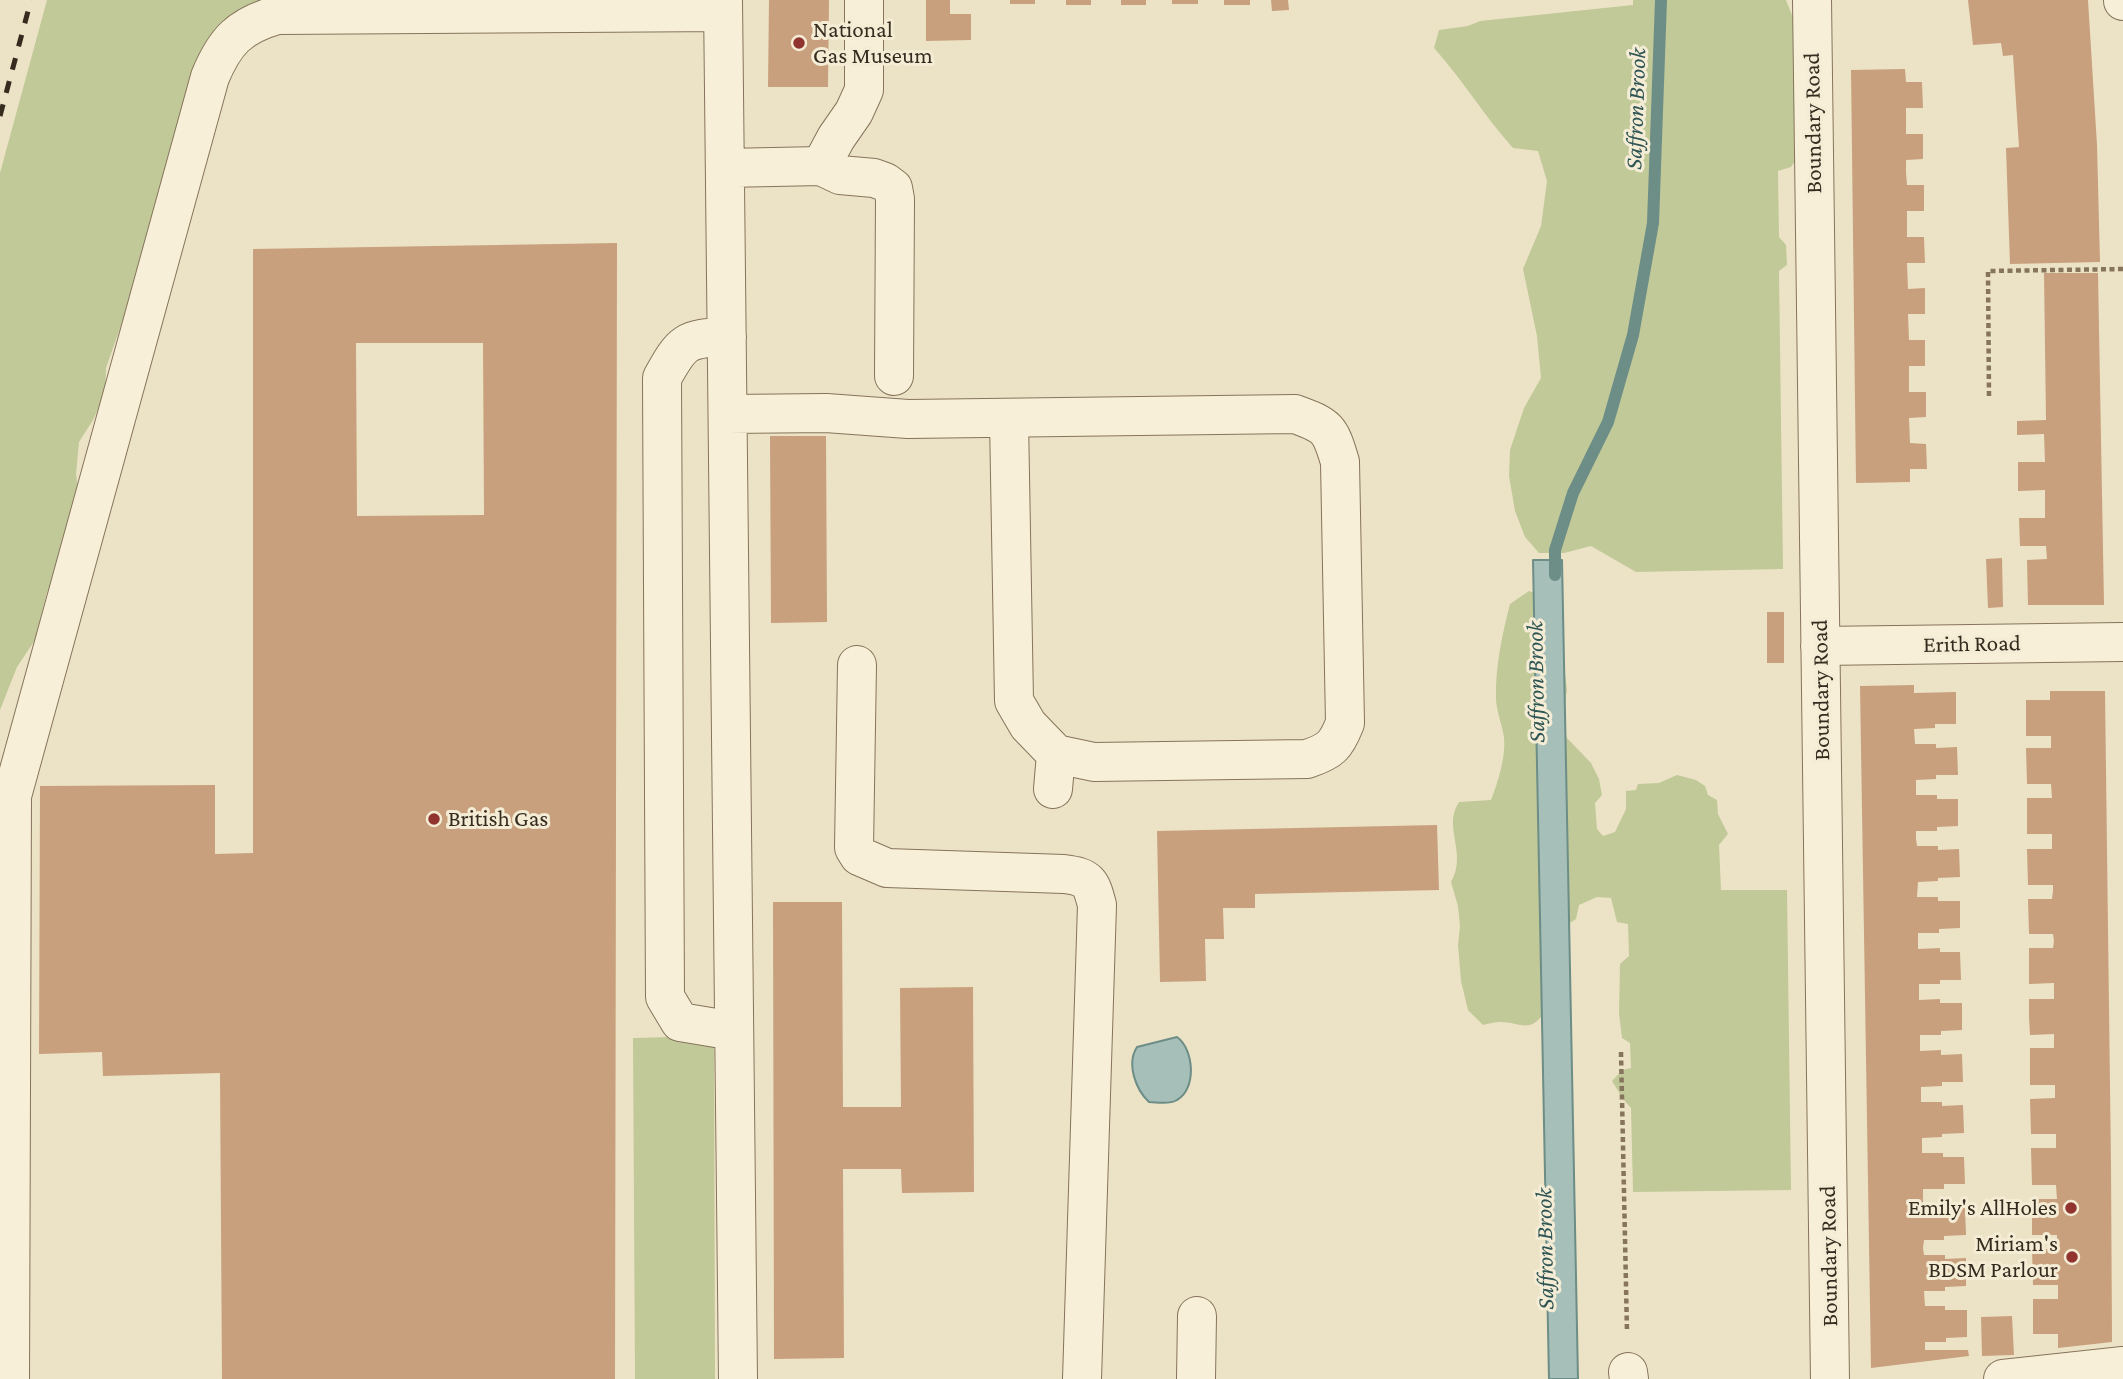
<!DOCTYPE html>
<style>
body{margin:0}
canvas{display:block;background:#ece2c5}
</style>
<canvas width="2123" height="1379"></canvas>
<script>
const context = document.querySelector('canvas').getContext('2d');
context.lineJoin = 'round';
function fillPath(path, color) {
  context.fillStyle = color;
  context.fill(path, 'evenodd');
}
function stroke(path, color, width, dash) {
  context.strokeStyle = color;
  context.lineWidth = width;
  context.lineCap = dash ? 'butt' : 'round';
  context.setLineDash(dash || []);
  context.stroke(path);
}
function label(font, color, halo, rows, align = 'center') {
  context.font = font + ' "Crimson Pro",serif';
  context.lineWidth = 6;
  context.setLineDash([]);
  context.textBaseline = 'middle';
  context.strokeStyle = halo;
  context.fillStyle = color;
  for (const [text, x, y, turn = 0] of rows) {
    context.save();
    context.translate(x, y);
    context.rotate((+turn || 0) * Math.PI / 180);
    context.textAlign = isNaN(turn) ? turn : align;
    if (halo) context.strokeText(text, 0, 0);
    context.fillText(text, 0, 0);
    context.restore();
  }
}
fillPath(new Path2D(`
 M47,0H318L226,25L106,368L105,394L93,420L79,442L76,474L82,516L47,592L35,640L17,667L0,710V173Z
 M1633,0H1786L1795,23L1801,153L1791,167L1778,171L1779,237L1786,245L1787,265L1779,271L1783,569L1636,572L1591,546L1564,553H1539L1525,537L1515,511L1509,476L1510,450L1524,408L1541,378L1537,336L1523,269L1541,226L1547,181L1538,151L1513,148C1484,116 1463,80 1434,48L1439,30L1468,26L1480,21L1633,5Z
 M1529,591L1545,597L1565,673L1567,690L1561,723L1567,738L1591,763L1599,779L1602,795L1595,803L1597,829L1603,836L1615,832L1626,809V791L1636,790L1638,784L1659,783L1677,775L1696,780L1705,786L1708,795L1717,800L1718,814L1728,834L1719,845L1721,890H1787L1791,1190L1633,1192L1631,1108L1623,1099L1612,1081L1622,1070L1631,1068L1630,1043L1622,1038L1619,1013L1620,964L1629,956L1628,924L1617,922L1611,898L1597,897L1579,905L1576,919L1565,926L1545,1011C1530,1035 1521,1022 1500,1022C1494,1022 1488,1024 1483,1025L1468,1010L1461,981L1458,945L1460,926L1458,906L1451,882C1468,853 1442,827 1459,802L1491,800C1498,782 1506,757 1504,737C1502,725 1497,713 1496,700C1495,668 1502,635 1510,604Z
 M714,1036L715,1379H635L633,1038Z`), '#c1c999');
const water = new Path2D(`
 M1533,560H1562L1578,1379H1549Z
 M1177,1037C1194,1049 1197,1089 1177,1100C1169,1105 1157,1102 1149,1102C1136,1090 1126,1064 1137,1047Z`);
fillPath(water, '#a6bfb9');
stroke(water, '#6d8d87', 2);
stroke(new Path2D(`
 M1555,575V550L1573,493L1608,422L1633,335L1653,223L1661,0`), '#6d8d87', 12);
fillPath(new Path2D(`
 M769,0H829L828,87H768Z
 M926,0H950V14H971V40L926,41Z
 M1010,0H1035V4H1010Z
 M1066,0H1091V5H1066Z
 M1121,0H1146V5H1121Z
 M1172,0H1198V4H1172Z
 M1224,0H1250V5H1224Z
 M1271,0H1288L1289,10L1272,11Z
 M1968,0H2088L2097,145L2100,262L2010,264L2006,148L2019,147L2013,55L2003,56L2001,43L1973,45Z
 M1905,69L1906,82H1922L1923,108H1906V134H1923V159L1906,160V172L1907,185H1924V211H1907V237H1924L1925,263H1907L1908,289L1925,288V314H1908L1909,340H1925V366H1909V392H1926V417L1909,418L1910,443L1926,444L1927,469H1910V482L1856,483L1851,70Z
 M617,243L615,1379H222L220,1073L103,1076L102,1052L39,1054L40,786L215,785V854L253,853V249ZM356,343H483L484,515L357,516Z
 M2044,273H2098L2104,605H2028L2027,560L2047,559L2046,546H2020L2019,518H2045V490L2018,491V462H2045L2044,434L2017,435V421L2046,420Z
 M770,436H826L827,622L771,623Z
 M2002,558L2003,607L1988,608L1986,559Z
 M1767,612H1784V663H1767Z
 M1914,685V693L1956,692V724H1935V728L1914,729L1915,744H1936V748L1957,747L1958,775H1936V779L1916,780V795H1937V799H1958V826L1937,827V831H1916V839L1917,846H1938V850L1959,849L1960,877L1938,878V881L1918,882L1917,897H1938V901H1960V928L1939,929V933H1918V949L1940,948V952H1960L1961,980H1940V984H1919V1000L1940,999V1003H1962V1030L1941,1031V1035H1920V1051L1941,1050V1055L1962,1054L1963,1082H1942V1086L1921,1087V1102H1942V1106L1963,1105L1964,1133L1942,1134V1137L1922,1138V1153H1943V1157H1964L1965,1184H1944V1189H1923V1204H1943V1208H1965L1966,1235L1944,1236V1240H1924L1923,1248L1924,1255H1945V1259L1966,1258V1286L1945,1287V1291H1924L1925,1306H1945V1310H1967V1337L1946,1338V1342H1925V1350H1968L1969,1356L1871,1368L1860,686Z
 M2050,691H2105L2111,1165L2112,1342L2058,1348V1334H2033V1299H2058V1285H2033L2032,1249H2057V1235H2032V1199H2057L2056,1185H2032L2031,1148H2056V1134H2031L2030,1099L2055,1098V1085H2030V1048H2054V1034L2030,1035L2029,1017V999H2054V983L2029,984V948H2053L2054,941L2053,934H2029L2028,899H2052L2053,891V885H2028L2027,849H2052V834H2027V798H2052L2051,784H2027L2026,748H2051V736H2026V700H2050Z
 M1437,825L1439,890L1255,894V908H1223L1224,939H1205L1206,981L1160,982L1157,831Z
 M773,902H842L843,1107H901L900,988L973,987L974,1192L902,1193L901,1169H843L844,1358L774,1359Z
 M2012,1316L2014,1355L1982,1356L1981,1317Z`), '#c8a07d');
const minor = new Path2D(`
 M723,0L738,1379
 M1812,0L1830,1379
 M2123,0V1
 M821,166L836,138L854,112L864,90V0
 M725,168L821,166L840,175L874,178L885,182L893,188L895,199L894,376
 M727,337C685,338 682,342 662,378L665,997L680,1022L734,1031
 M729,414L826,413L908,419L1295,414C1328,426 1330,428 1340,462L1345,723C1336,746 1331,751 1307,759L1094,762L1056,754L1028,725L1014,701L1009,419
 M1820,646L2123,642
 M857,665L854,848L859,856L887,868L1064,874C1089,877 1091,882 1097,905L1082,1379
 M1053,789L1056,754
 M1628,1372L1629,1379
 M10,1379L12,796L210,77C225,41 239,26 277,15L723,12
 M1196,1379L1197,1316
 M2003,1379L2123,1366`);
stroke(minor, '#86745c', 40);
stroke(new Path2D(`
 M1989,396L1988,271L2123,269
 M1621,1052L1627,1332`), '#86745c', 4.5, [5, 3.5]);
stroke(minor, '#f7efd7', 38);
stroke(new Path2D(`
 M0,116L31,0`), '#362b1f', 5, [12, 12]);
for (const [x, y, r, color] of [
 [799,43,7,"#91332f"],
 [434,819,7,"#91332f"],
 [2071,1208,7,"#91332f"],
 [2072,1257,7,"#91332f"]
]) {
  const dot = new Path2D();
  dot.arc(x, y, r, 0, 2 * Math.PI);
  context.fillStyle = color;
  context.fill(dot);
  stroke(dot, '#f4ecd4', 2.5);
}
label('23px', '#362b1f', '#f4ecd4', [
 ["National",813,30],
 ["Gas Museum",813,56],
 ["British Gas",448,819],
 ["Emily's AllHoles",2057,1208,"right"],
 ["Miriam's",2058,1244,"right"],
 ["BDSM Parlour",2058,1270,"right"]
], 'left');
label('23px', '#362b1f', '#f4ecd4', [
 ["Boundary Road",1813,123,-91],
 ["Erith Road",1972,644,-1],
 ["Boundary Road",1821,690,-91],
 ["Boundary Road",1829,1256,-91]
]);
label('italic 24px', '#2f5555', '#f4ecd4', [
 ["Saffron Brook",1636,109,-88],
 ["Saffron Brook",1536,682,-91],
 ["Saffron Brook",1545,1249,-91]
]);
</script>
